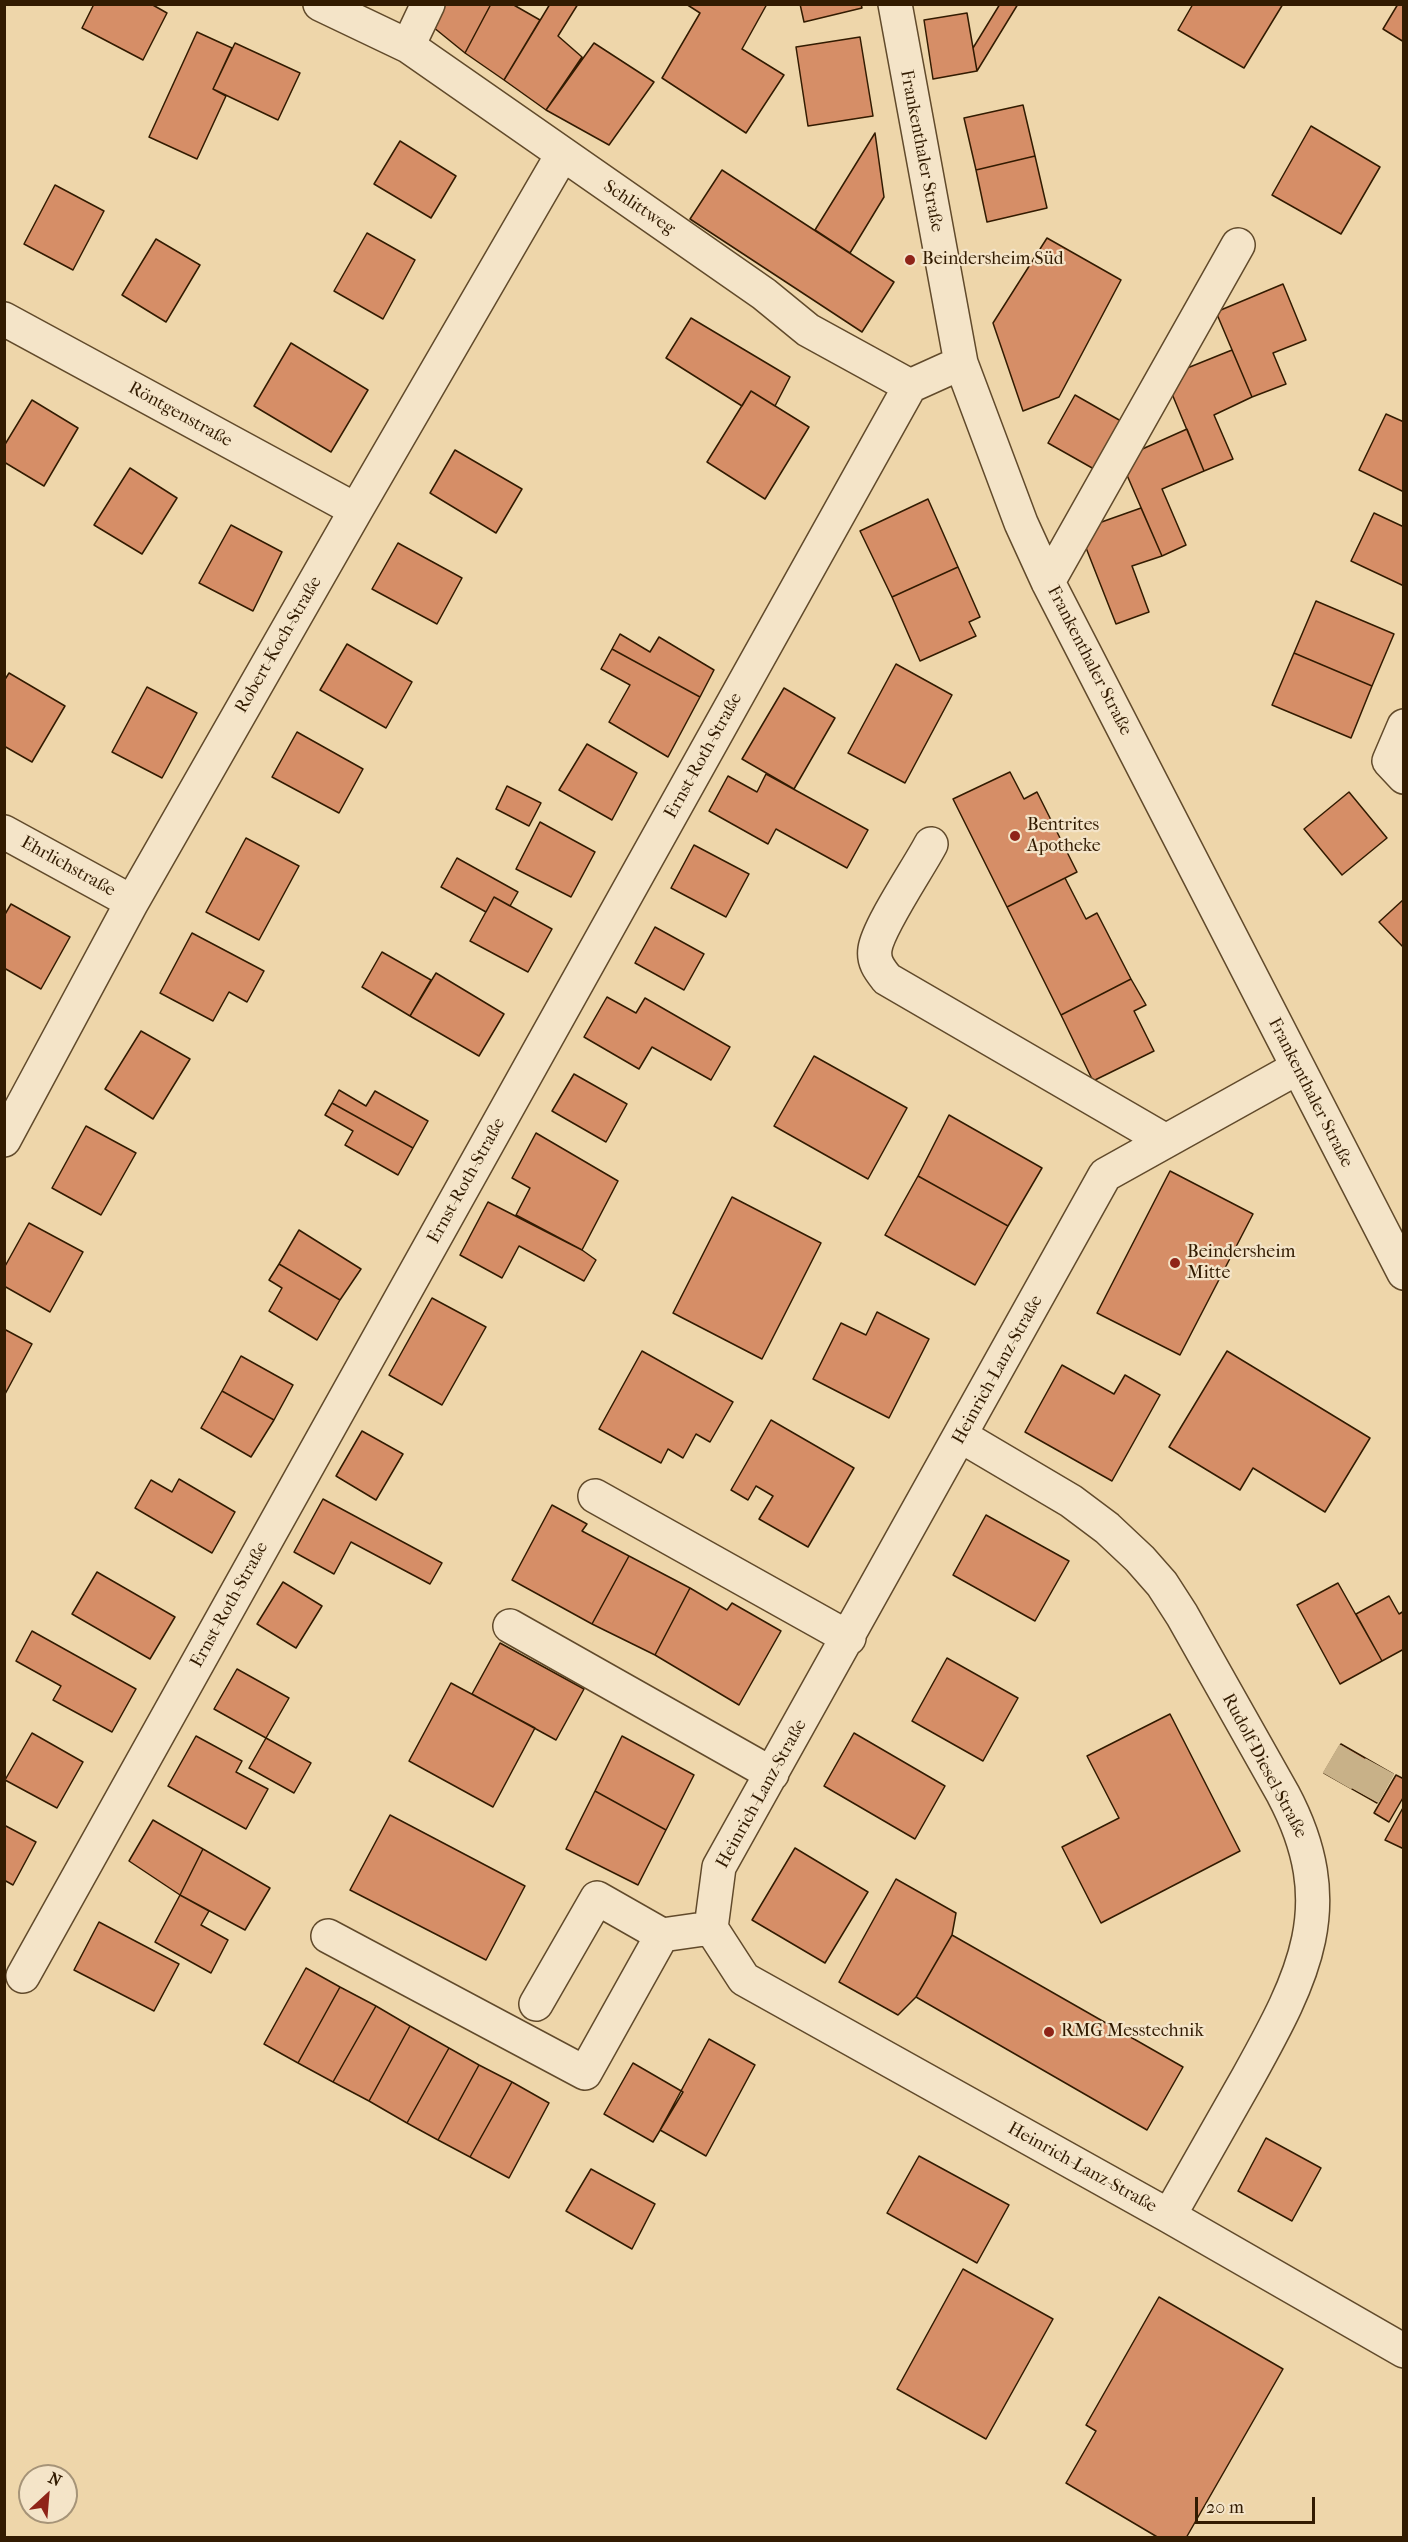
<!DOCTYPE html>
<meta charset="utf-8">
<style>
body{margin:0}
#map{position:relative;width:1408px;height:2542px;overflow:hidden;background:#eed6aa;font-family:"IM FELL French Canon",serif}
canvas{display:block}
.frame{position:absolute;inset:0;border:6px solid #321b01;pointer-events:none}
.north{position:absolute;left:18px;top:2464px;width:60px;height:60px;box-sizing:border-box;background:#f4e4c8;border:2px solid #a69478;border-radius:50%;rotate:26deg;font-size:16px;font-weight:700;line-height:24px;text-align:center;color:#321b01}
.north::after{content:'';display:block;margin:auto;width:21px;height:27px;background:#8f2418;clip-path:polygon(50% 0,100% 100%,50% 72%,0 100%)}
.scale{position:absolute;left:1195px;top:2497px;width:120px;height:27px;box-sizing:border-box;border:3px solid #321b01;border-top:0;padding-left:8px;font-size:18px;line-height:21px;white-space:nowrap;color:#321b01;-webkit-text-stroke:4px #f4e4c8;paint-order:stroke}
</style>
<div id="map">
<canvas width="1408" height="2542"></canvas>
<div class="frame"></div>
<div class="north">N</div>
<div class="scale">20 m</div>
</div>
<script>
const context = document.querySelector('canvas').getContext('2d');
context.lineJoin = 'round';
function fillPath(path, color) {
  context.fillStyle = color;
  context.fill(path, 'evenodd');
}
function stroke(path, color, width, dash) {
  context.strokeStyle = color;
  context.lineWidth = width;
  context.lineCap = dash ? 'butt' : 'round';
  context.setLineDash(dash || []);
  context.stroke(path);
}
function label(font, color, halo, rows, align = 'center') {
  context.font = font + ' "IM FELL French Canon",serif';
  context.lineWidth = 4.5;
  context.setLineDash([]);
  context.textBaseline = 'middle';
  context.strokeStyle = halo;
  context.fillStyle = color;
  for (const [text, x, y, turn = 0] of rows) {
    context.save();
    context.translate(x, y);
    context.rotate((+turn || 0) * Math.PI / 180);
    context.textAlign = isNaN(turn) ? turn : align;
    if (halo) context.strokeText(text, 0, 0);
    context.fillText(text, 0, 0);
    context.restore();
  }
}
const building = new Path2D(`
 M94,4H151L167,13L143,60L82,28Z
 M445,4H491L465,53L433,27Z
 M491,4H512L540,20L504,80L465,53Z
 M550,4H578L558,36L582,57L546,110L504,80Z
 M686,4H767L742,49L784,75L746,133L662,78L700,13Z
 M800,4H861L862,8L804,22Z
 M1000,4H1018L977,71L973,48Z
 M1193,4H1283L1244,68L1178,30Z
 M1398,4H1404V42L1383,29Z
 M967,13L977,71L933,79L924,20Z
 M197,32L232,48L213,89L226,96L197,159L149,137Z
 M860,37L873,116L808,126L796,47Z
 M235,43L300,73L278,120L213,89Z
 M594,43L654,82L609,145L546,110Z
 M1023,105L1035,156L976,170L964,118Z
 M1311,126L1380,167L1341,234L1272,195Z
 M875,133L884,197L850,253L815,230Z
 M400,141L456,176L431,218L374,184Z
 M1035,156L1047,208L987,222L976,170Z
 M722,170L894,282L862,332L690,219Z
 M55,185L104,211L73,270L24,244Z
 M367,233L415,260L383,319L334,291Z
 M1047,238L1121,280L1059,397L1023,411L993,323Z
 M156,239L200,265L166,322L122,295Z
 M1283,284L1306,340L1273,353L1286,384L1252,397L1216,312Z
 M691,318L790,377L775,406L751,391L742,406L666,358Z
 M291,343L368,390L331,452L254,406Z
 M1232,350L1252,397L1214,415L1233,459L1204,471L1165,377Z
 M751,391L809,427L765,499L707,462Z
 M1075,395L1128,425L1101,473L1048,443Z
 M32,400L78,428L44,486L4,462V446Z
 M1386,414L1404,422V492L1359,470Z
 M1187,429L1204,471L1162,489L1186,545L1162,556L1120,459Z
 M455,450L522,489L496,533L430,493Z
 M130,468L177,498L142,554L94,525Z
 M928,499L958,567L892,597L860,531Z
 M1141,508L1162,556L1132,566L1149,612L1116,624L1079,530Z
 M1374,513L1404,527V586L1351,561Z
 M231,525L282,552L253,611L199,583Z
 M398,543L462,578L437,624L372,589Z
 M958,567L980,617L969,622L976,636L920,661L892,597Z
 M1316,601L1394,634L1372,686L1294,653Z
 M620,634L650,652L659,637L714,670L700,697L612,649Z
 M347,644L412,682L386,728L320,690Z
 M612,649L700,697L668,757L609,722L630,685L601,669Z
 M1294,653L1372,686L1351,738L1272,705Z
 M896,664L952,695L905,783L848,753Z
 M9,673L65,706L32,762L4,746V681Z
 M147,687L197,713L162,778L112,752Z
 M784,688L835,718L794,789L742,759Z
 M297,732L363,769L339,813L272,777Z
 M587,744L637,773L612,820L559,790Z
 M1010,772L1024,799L1037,792L1077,872L1007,907L953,799Z
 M766,774L868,830L847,868L776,829L768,844L709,811L728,776L757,792Z
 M507,786L541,803L529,826L496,809Z
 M1349,792L1387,838L1342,875L1304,829Z
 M540,822L595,852L571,897L516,869Z
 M246,838L299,866L259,940L206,912Z
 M694,845L749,874L726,917L671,888Z
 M457,858L518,892L510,906L494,897L486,912L441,887Z
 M1065,878L1086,919L1097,913L1131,979L1061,1015L1007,907Z
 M494,897L552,929L528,972L470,941Z
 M1404,899V948L1379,922Z
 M11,904L70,937L41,989L4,968V916Z
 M655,927L704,954L684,990L635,963Z
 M192,933L264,971L247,1002L229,992L213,1021L160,993Z
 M382,952L431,980L410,1016L362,987Z
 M436,973L504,1014L479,1056L410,1016Z
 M1131,979L1146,1005L1134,1011L1154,1051L1093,1081L1061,1015Z
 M607,997L636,1013L645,998L730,1047L711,1080L652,1047L639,1069L584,1037Z
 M141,1031L190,1059L153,1119L105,1089Z
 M814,1056L907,1108L868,1179L774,1126Z
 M574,1074L627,1104L606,1142L552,1111Z
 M339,1090L366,1106L375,1091L428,1121L413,1148L332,1103Z
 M332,1103L413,1148L398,1175L345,1145L353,1131L325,1115Z
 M949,1115L1042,1168L1008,1226L918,1176Z
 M86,1126L136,1153L101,1215L52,1188Z
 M536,1133L618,1181L582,1250L516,1215L530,1188L512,1178Z
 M1170,1171L1253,1214L1180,1355L1097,1313Z
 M918,1176L1008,1226L975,1285L885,1235Z
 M732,1197L821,1243L762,1359L673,1313Z
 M488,1202L582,1250L596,1260L584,1281L519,1246L502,1278L460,1255Z
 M29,1223L83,1252L50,1312L4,1286V1268Z
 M299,1230L361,1269L340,1300L279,1264Z
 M279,1264L340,1300L317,1340L269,1311L282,1288L269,1280Z
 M432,1298L486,1327L442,1405L389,1375Z
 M877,1312L929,1339L889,1418L813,1379L841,1323L866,1335Z
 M4,1329L32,1344L4,1396Z
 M642,1351L733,1402L710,1442L696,1434L683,1458L668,1449L661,1463L599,1429Z
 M1227,1351L1370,1438L1325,1512L1253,1468L1240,1490L1169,1447Z
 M241,1356L293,1385L274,1420L222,1391Z
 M1062,1365L1114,1394L1125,1375L1160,1395L1112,1481L1025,1432Z
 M222,1391L274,1420L251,1457L201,1428Z
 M771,1420L854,1468L808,1547L759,1519L773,1496L756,1486L748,1500L731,1490Z
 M362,1431L403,1454L376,1500L336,1476Z
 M179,1479L235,1512L212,1553L135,1508L151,1480L172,1492Z
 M323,1499L442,1563L430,1584L351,1542L334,1574L294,1552Z
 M552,1505L587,1524L582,1531L629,1556L592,1624L512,1580Z
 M986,1515L1069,1561L1035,1621L953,1575Z
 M629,1556L690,1588L655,1655L592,1624Z
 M97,1572L175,1617L150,1659L72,1614Z
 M283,1582L322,1606L296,1648L257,1624Z
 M1338,1583L1382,1661L1340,1684L1297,1605Z
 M690,1588L727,1610L732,1603L781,1631L739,1705L655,1655Z
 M1389,1596L1399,1614L1404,1611V1649L1382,1661L1356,1614Z
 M32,1631L136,1689L112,1732L53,1700L61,1686L16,1661Z
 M500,1643L584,1689L556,1740L472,1694Z
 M947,1658L1018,1698L983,1761L912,1721Z
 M237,1669L289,1698L266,1738L214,1709Z
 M451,1683L535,1728L493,1807L409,1761Z
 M1170,1714L1240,1851L1101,1923L1062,1847L1119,1818L1087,1756Z
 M32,1733L83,1762L57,1808L5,1780Z
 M854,1733L945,1786L915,1839L824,1786Z
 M196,1736L242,1761L236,1772L268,1789L246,1829L168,1786Z
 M622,1736L694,1775L666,1830L595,1791Z
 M266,1738L311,1763L294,1793L249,1768Z
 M1341,1744L1393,1774L1377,1803L1324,1773Z
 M1396,1775L1404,1779V1796L1389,1822L1374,1813Z
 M595,1791L666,1830L638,1885L566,1849Z
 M1404,1806V1849L1385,1840Z
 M390,1815L525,1886L486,1960L350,1890Z
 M153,1820L203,1849L180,1895L129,1861Z
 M4,1825L36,1842L13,1885L4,1880Z
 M795,1848L868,1892L825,1963L752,1920Z
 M203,1849L270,1888L245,1930L180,1895Z
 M896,1879L956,1913L952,1935L916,1997L898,2015L839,1982Z
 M180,1895L209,1911L201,1925L228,1940L211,1973L155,1942Z
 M99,1922L179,1964L154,2011L74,1970Z
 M952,1935L1183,2067L1147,2130L916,1997Z
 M306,1968L340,1987L298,2063L264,2044Z
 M340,1987L376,2006L333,2082L298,2063Z
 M376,2006L410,2026L369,2101L333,2082Z
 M410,2026L449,2048L407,2123L369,2101Z
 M709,2039L755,2065L706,2156L660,2130Z
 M449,2048L479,2065L438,2140L407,2123Z
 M633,2063L683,2092L653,2142L604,2114Z
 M479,2065L512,2082L470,2157L438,2140Z
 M512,2082L549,2103L509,2178L470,2157Z
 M1266,2138L1321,2168L1292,2221L1238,2191Z
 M919,2156L1009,2205L977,2263L887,2213Z
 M591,2169L655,2204L632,2249L566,2211Z
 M963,2269L1053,2319L986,2439L897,2389Z
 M1159,2297L1283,2369L1186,2538H1159L1066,2483L1096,2431L1086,2425Z`);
fillPath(building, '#d68e67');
stroke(building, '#321b01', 1.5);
stroke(new Path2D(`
 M1337,1781L1354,1752
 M1364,1795L1380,1766`), '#c8b188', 33, [33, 16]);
const minor = new Path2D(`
 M320,4L408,46L764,294L808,330L910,386
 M895,4L961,363L1021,523L1048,582L1404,1273
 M408,46L428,4
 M4,319L356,510
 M910,386L961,363
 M1048,582L1238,245
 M1404,726L1389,761L1404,777
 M4,832L132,902
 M931,844C919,867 878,927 875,949C873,962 880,970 887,979L1166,1141
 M1297,1068L1105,1175L719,1867L711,1928L744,1979L1169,2216L1404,2351
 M4,1140L132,902L356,510L562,155
 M961,1436L1071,1501L1107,1528L1140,1559L1162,1584L1182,1615L1283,1794C1342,1905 1304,1976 1248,2077C1222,2123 1195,2170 1169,2216
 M595,1496L849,1638
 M510,1626L772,1774
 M328,1936L585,2073L662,1935
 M23,1976L910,386
 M536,2004L597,1898L662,1935L711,1928`);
stroke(minor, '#614a2b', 36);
stroke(minor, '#f4e4c8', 33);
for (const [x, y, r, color] of [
 [910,260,6,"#8f2418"],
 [1015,836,6,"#8f2418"],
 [1175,1263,6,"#8f2418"],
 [1049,2032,6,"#8f2418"]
]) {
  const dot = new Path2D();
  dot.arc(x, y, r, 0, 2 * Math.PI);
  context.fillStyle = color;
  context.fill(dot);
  stroke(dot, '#f4e4c8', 2);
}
label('18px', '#321b01', '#f4e4c8', [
 ["Frankenthaler Straße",921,151,79],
 ["Schlittweg",639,208,34],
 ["Röntgenstraße",180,415,29],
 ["Robert-Koch-Straße",279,645,-60],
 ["Frankenthaler Straße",1089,661,63],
 ["Ernst-Roth-Straße",704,756,-61],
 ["Ehrlichstraße",68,867,29],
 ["Frankenthaler Straße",1310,1093,63],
 ["Ernst-Roth-Straße",467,1181,-61],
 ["Heinrich-Lanz-Straße",998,1370,-61],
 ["Ernst-Roth-Straße",230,1605,-61],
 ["Rudolf-Diesel-Straße",1264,1766,62],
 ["Heinrich-Lanz-Straße",762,1794,-61],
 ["Heinrich-Lanz-Straße",1082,2168,29]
]);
label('18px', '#321b01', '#f4e4c8', [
 ["Beindersheim Süd",922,260],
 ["Bentrites",1027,826],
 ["Apotheke",1027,847],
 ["Beindersheim",1187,1253],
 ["Mitte",1187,1274],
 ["RMG Messtechnik",1061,2032]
], 'left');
</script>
